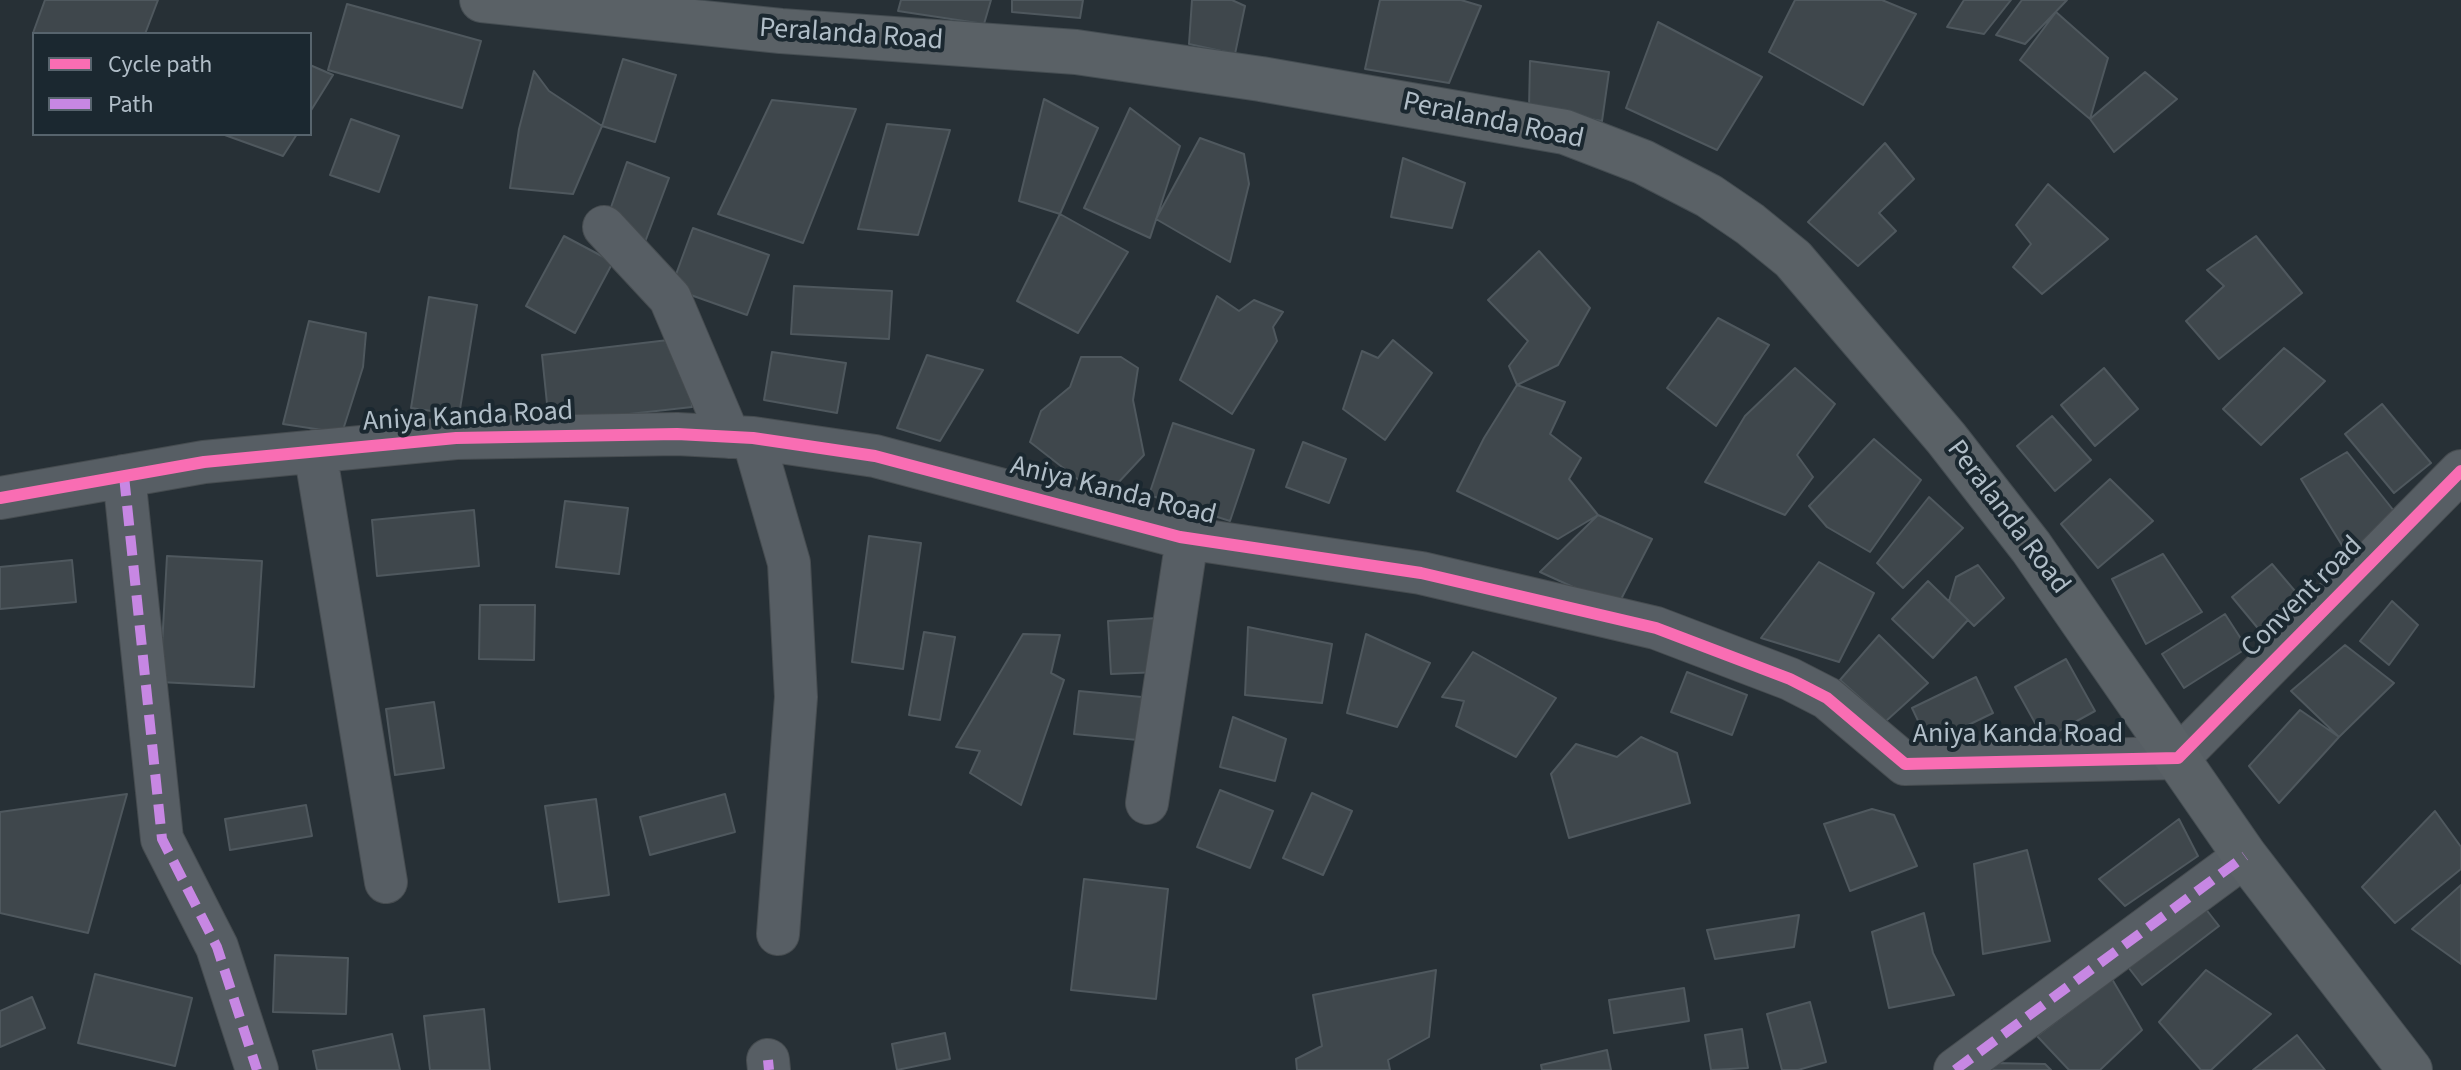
<!DOCTYPE html>
<style>
body{margin:0}
#map{position:relative;width:2461px;height:1070px;overflow:hidden;background:#273036;font-family:"Source Sans 3",sans-serif}
canvas{display:block}
.legend{position:absolute;left:32px;top:32px;width:280px;height:104px;box-sizing:border-box;background:#1b2830;border:2px solid #57646d;margin:0;padding:10px 14px;list-style:none;font-size:24px;color:#b1bec8}
.legend li{display:flex;align-items:center;gap:16px;height:40px}
.legend b{width:40px;border:2px solid #57646d}
</style>
<div id="map">
<canvas width="2461" height="1070"></canvas>
<ul class="legend">
<li><b style="height:10px;background:#f96db3"></b>Cycle path</li>
<li><b style="height:10px;background:#c787e3"></b>Path</li>
</ul>
</div>
<script>
const context = document.querySelector('canvas').getContext('2d');
context.lineJoin = 'round';
function fillPath(path, color) {
  context.fillStyle = color;
  context.fill(path, 'evenodd');
}
function stroke(path, color, width, dash) {
  context.strokeStyle = color;
  context.lineWidth = width;
  context.lineCap = dash ? 'butt' : 'round';
  context.setLineDash(dash || []);
  context.stroke(path);
}
function label(font, color, halo, rows, align = 'center') {
  context.font = font + ' "Source Sans 3",sans-serif';
  context.lineWidth = 8;
  context.setLineDash([]);
  context.textBaseline = 'middle';
  context.strokeStyle = halo;
  context.fillStyle = color;
  for (const [text, x, y, turn = 0] of rows) {
    context.save();
    context.translate(x, y);
    context.rotate((+turn || 0) * Math.PI / 180);
    context.textAlign = isNaN(turn) ? turn : align;
    if (halo) context.strokeText(text, 0, 0);
    context.fillText(text, 0, 0);
    context.restore();
  }
}
const building = new Path2D(`
 M45,0H158L145,34H35L33,33Z
 M901,0H991L984,24L898,11Z
 M1012,0H1083L1080,18L1012,12Z
 M1192,0H1232L1245,6L1235,54L1189,44Z
 M1380,0H1461L1481,6L1449,83L1365,69Z
 M1795,0H1882L1916,14L1863,105L1769,52Z
 M1964,0H2011L1984,34L1947,27Z
 M2022,0H2067L2025,44L1996,35Z
 M347,4L481,41L462,108L328,70Z
 M2056,12L2108,58L2090,119L2020,60Z
 M1658,22L1762,77L1717,150L1626,108Z
 M623,59L676,75L655,142L602,126Z
 M1530,61L1609,72L1602,121L1529,108Z
 M310,65L333,75L310,112Z
 M534,71L549,91L602,126L573,194L510,188L519,129Z
 M2145,72L2177,99L2114,152L2090,119Z
 M1044,99L1098,128L1060,214L1019,201Z
 M772,100L856,109L803,243L718,214Z
 M1130,108L1180,146L1150,238L1084,208Z
 M351,119L399,136L379,192L330,175Z
 M887,124L950,130L918,235L858,229Z
 M222,134H297L283,156Z
 M1200,138L1244,154L1249,184L1230,262L1156,219Z
 M1885,143L1914,179L1879,213L1896,231L1858,266L1808,222Z
 M1403,158L1465,183L1452,228L1391,217Z
 M627,162L669,178L645,242L604,227Z
 M2048,184L2108,239L2042,294L2013,267L2031,244L2016,225Z
 M1060,214L1128,252L1078,333L1017,301Z
 M693,228L769,255L747,315L671,288Z
 M564,236L613,262L575,333L526,306Z
 M2256,236L2302,293L2219,359L2186,321L2224,286L2207,270Z
 M1539,251L1590,308L1558,365L1517,385L1509,366L1528,341L1488,300Z
 M794,286L892,291L889,339L791,334Z
 M1217,296L1239,311L1254,300L1283,312L1273,327L1277,341L1232,414L1180,380Z
 M429,297L477,305L459,415L411,408Z
 M1718,318L1769,345L1716,426L1667,388Z
 M309,321L366,333L363,367L342,433L283,424Z
 M685,338L692,407L549,423L542,355Z
 M1393,340L1432,373L1385,440L1343,409L1362,351L1378,358Z
 M2284,348L2325,381L2261,445L2223,409Z
 M772,352L846,363L837,413L764,400Z
 M927,355L983,370L940,441L897,428Z
 M1081,357H1121L1138,368L1133,400L1144,455L1103,499L1030,442L1041,411L1070,387Z
 M1795,368L1835,404L1797,455L1813,477L1785,515L1705,482L1745,416Z
 M2104,368L2138,409L2095,446L2061,405Z
 M1517,385L1565,402L1550,434L1581,458L1569,479L1598,515L1558,539L1457,491L1484,438Z
 M2382,404L2431,463L2394,493L2345,434Z
 M2052,416L2091,460L2055,491L2017,446Z
 M1173,423L1254,450L1230,521L1149,495Z
 M1874,439L1921,480L1870,552L1827,527L1809,506Z
 M1303,442L1346,459L1329,503L1286,487Z
 M2347,452L2398,516L2353,563L2301,479Z
 M2110,479L2153,521L2098,568L2061,524Z
 M1929,497L1963,528L1903,588L1877,563Z
 M565,501L628,508L619,574L556,567Z
 M474,510L479,566L377,576L372,520Z
 M1598,515L1652,539L1617,607L1540,572Z
 M869,536L921,543L903,669L852,662Z
 M2163,554L2202,612L2146,644L2112,579Z
 M167,556L262,561L254,687L160,682Z
 M72,560L76,602L0,609V567Z
 M1819,562L1874,593L1839,662L1761,638Z
 M2272,564L2306,604L2266,638L2232,597Z
 M1978,565L2004,598L1974,626L1949,601L1956,577Z
 M1928,581L1968,620L1933,658L1892,619Z
 M2392,601L2418,625L2389,665L2360,641Z
 M480,605H535L534,660L479,659Z
 M2225,614L2247,648L2184,688L2162,654Z
 M1158,618L1160,672L1111,674L1108,621Z
 M1248,627L1332,644L1322,703L1245,695Z
 M924,632L955,637L940,720L909,715Z
 M1023,634L1060,635L1051,673L1064,680L1021,805L970,773L980,751L956,747Z
 M1366,634L1430,663L1397,727L1347,713Z
 M1879,635L1928,683L1886,721L1840,680Z
 M2345,645L2394,683L2339,737L2291,691Z
 M1473,652L1556,698L1516,757L1456,726L1464,701L1442,697Z
 M2066,659L2095,711L2044,739L2015,687Z
 M1687,672L1747,695L1732,735L1671,712Z
 M1976,677L1993,713L1929,744L1912,708Z
 M1079,691L1142,697L1138,740L1074,734Z
 M434,702L444,768L395,775L386,709Z
 M2300,710L2339,737L2279,803L2249,766Z
 M1233,717L1286,739L1275,781L1220,767Z
 M1641,737L1677,753L1690,803L1569,838L1551,774L1576,744L1617,757Z
 M1220,790L1273,811L1250,868L1197,847Z
 M1312,793L1352,811L1323,875L1283,858Z
 M127,794L88,933L0,913V812Z
 M725,794L735,832L650,855L640,817Z
 M596,799L609,895L559,902L545,806Z
 M306,805L312,836L230,850L225,819Z
 M1872,809L1894,815L1917,866L1850,891L1824,824Z
 M2435,811L2461,847V869L2395,923L2362,887Z
 M2179,819L2198,856L2125,906L2099,879Z
 M2027,850L2050,941L1983,954L1974,864Z
 M1084,879L1168,889L1156,999L1071,990Z
 M2187,885L2219,926L2142,985L2111,945Z
 M2461,885V964L2412,929Z
 M1924,913L1933,953L1954,995L1889,1008L1872,932Z
 M1799,915L1794,947L1715,959L1707,930Z
 M275,955L348,958L346,1014L273,1012Z
 M1436,970L1429,1037L1388,1060L1390,1070H1297L1296,1059L1322,1046L1313,995Z
 M2206,970L2271,1014L2211,1070H2201L2159,1022Z
 M95,974L192,998L175,1066L78,1043Z
 M2112,979L2142,1030L2100,1070H2069L2037,1036Z
 M1684,988L1689,1021L1614,1033L1609,1000Z
 M32,997L45,1028L0,1047V1011Z
 M1810,1002L1826,1062L1798,1070H1782L1767,1014Z
 M484,1009L490,1070H430L424,1016Z
 M1742,1029L1748,1068L1711,1070L1705,1035Z
 M945,1033L950,1059L897,1070L892,1044Z
 M392,1034L400,1070H317L313,1051Z
 M2297,1035L2325,1070H2253Z
 M1607,1050L1611,1070H1542L1541,1065Z
 M1995,1063L2045,1064L2051,1070H1985Z`);
fillPath(building, '#3f474c');
stroke(building, '#4f585e', 2);
const minor = new Path2D(`
 M604,227L670,298L729,437
 M753,438L789,563L796,697L778,934
 M315,451L386,882
 M124,476L162,839L217,947L257,1070
 M0,498L204,462L456,438L677,434L753,438L875,456L1180,537L1421,573L1656,628L1790,679L1827,698L1905,764L2178,758L2461,471
 M1147,803L1187,539
 M768,1060L769,1070
 M1955,1070L2245,856`);
const primary = new Path2D(`
 M482,0L781,31L1076,52L1261,79L1565,132L1643,162L1709,196L1750,224L1793,259L1946,438L2031,547L2245,856L2410,1070`);
stroke(minor, '#464c50', 44);
stroke(primary, '#454d52', 46);
stroke(minor, '#575e64', 42);
stroke(primary, '#5a6166', 44);
stroke(new Path2D(`
 M124,476L162,839L217,947L257,1070
 M768,1060L769,1070
 M1955,1070L2245,856`), '#c787e3', 10, [20, 10]);
stroke(new Path2D(`
 M0,498L204,462L456,438L677,434L753,438L875,456L1180,537L1421,573L1656,628L1790,679L1827,698L1905,764L2178,758L2461,471`), '#f96db3', 12);
label('28px', '#b1bec8', '#1b2830', [
 ["Peralanda Road",851,36,4],
 ["Peralanda Road",1493,122,12],
 ["Aniya Kanda Road",468,418,-3],
 ["Aniya Kanda Road",1113,492,14],
 ["Peralanda Road",2007,518,53],
 ["Convent road",2303,598,-45],
 ["Aniya Kanda Road",2018,736]
]);
</script>
